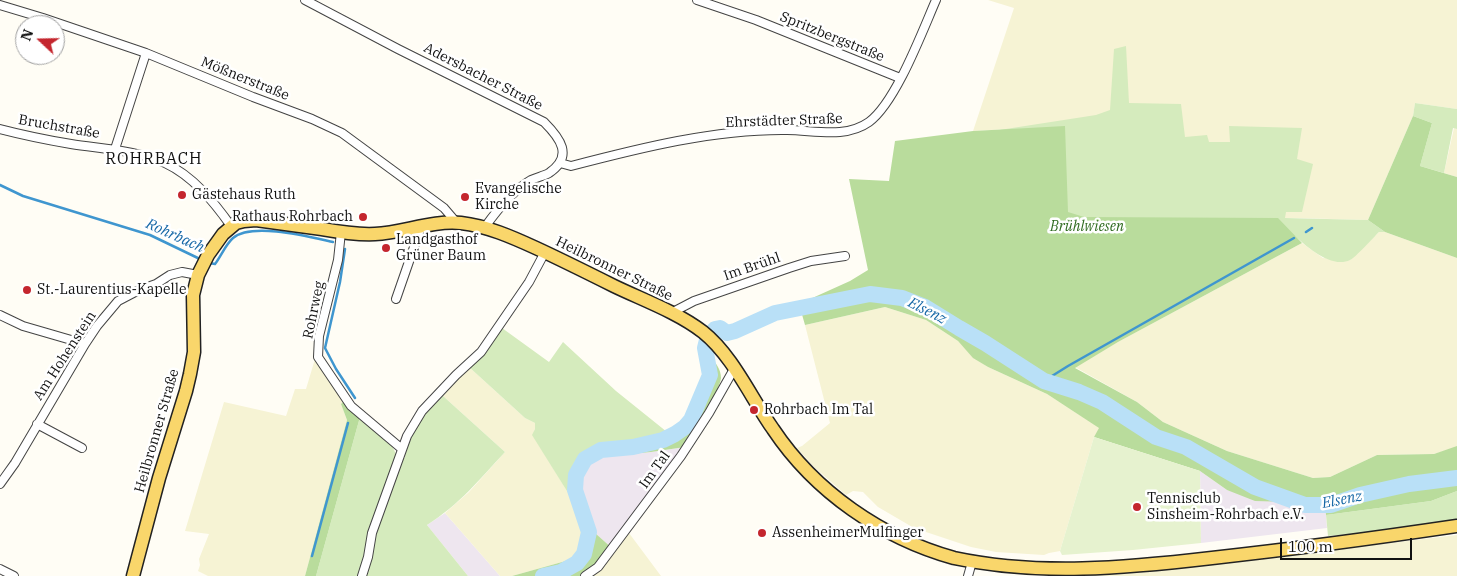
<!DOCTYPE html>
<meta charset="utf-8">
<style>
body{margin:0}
#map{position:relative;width:1457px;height:576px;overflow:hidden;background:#fffdf5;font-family:"IBM Plex Serif",serif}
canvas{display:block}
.north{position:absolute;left:15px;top:15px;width:50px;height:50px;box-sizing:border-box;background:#fff;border:1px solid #a0a0a0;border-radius:50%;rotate:291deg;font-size:14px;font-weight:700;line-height:20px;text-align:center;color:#111}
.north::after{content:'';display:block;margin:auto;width:18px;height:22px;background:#c4262e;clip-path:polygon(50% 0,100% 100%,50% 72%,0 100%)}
.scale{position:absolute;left:1280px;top:538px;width:132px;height:22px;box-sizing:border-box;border:2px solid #111;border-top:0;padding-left:6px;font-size:15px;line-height:18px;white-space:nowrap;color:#111;-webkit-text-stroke:4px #fff;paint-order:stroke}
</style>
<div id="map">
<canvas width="1457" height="576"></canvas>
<div class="north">N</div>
<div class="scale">100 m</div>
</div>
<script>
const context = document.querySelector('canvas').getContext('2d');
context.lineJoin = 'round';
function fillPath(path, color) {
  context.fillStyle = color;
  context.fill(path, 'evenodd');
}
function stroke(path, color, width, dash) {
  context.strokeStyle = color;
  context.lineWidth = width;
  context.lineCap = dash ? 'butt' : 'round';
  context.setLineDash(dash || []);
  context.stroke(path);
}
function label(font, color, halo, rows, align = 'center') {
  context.font = font + ' "IBM Plex Serif",serif';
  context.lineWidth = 5;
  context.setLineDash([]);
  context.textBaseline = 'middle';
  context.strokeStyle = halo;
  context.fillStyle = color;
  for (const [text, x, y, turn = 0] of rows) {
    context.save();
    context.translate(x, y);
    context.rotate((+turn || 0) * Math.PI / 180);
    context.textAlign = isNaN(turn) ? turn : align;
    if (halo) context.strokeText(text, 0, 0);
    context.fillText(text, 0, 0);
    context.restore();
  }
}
fillPath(new Path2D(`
 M685,447L654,498L629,533L613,549L595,533L590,525L579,481L587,461L601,457L651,452Z
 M1200,471L1227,490L1285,501L1325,503L1327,528L1201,543Z
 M445,513L500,576H468L427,525Z`), '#eee6ef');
fillPath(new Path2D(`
 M988,0H1457V109L1415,103L1413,116L1368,220L1296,218L1083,217L1065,126L973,131L1014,8Z
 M1454,128L1457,129V177L1444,173Z
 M1379,232H1385L1457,258V447L1434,454L1377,455L1330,477L1313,478L1227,451L1163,422L1137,402L1075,367L1118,342L1302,243L1323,258L1350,260Z
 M885,307L926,320L958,341L974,358L988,367L1047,394L1100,428L1094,437L1060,551L1049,553L1044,555L996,552L971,547L914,528L878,507L863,492L853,491L846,495L813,466L797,448L802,446L830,423L805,325Z
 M315,359L344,401L341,404L347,420L305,576H208L198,571L200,565L199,559L209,534L185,531L224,402L286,416L295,389H306Z
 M469,367L525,418L535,423V429L533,435L570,496L585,541L580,557L512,576H500L445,513L469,492L505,452L443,396Z
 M629,533L661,576H585L613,549Z
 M1457,535V576H1084L1190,567Z`), '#f6f3d4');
fillPath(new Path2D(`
 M1126,46L1129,103L1181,104L1185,137L1207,135L1209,142H1230L1229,126L1302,128L1297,159L1313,164L1302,212H1286L1285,218L1368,220L1385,232H1379C1373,238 1355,258 1350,260C1332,269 1307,247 1295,236L1240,274L911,199L980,133L1096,115L1110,110L1114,49Z
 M1415,103L1457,109V129L1453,128L1444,173L1420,166L1432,123L1413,116Z
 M502,328L549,362L563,342L616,391L667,432L627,443L603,445L582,456L575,466L570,476V496L532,435L535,429V423L525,418L469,367L481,356Z
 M443,396L505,452C479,480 460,504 427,525L468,576H316L360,417L389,440L397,456L405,458V447L425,414Z
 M1457,491V519L1390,530L1328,536L1326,515L1431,501Z`), '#d5ebbd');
fillPath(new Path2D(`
 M1413,116L1432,123L1420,166L1457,177V258L1385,232L1368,220Z
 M1065,126L1068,212L1084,217L1278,218L1302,243L1118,342L1075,368L1137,402L1163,422L1227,451L1313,478L1330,477L1377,455L1434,454L1457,446V491L1431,501L1326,515L1325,503L1255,501L1227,490L1200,471L1094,437L1099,428L1047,394L988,367L973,358L958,341L926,320L885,307L805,325L799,304L850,281L868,270L849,179L889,181L895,141L973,131Z
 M711,357C716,364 721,369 721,378C720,391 692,433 685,447L651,452L601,457L587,461L579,481L590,525L595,533L613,549L585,576H512L580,557C582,552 586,544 585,539C580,515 560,491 575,466C590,441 604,447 628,443C645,440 672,433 685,420C697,408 709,374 711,357Z
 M344,401L360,417L316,576H305L347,420L341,404Z`), '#b9dc9c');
fillPath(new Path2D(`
 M1094,437L1200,471L1201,543L1133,550L1062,555L1060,551Z`), '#e6f2cf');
stroke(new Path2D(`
 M0,185L23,196L150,235L202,260
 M1306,232L1312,228
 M345,249L340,282L325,348L336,369L355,398
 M209,263L215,264C221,256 226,244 233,238C252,222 310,237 333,242
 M1044,381L1068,366L1294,238
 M312,556L348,423`), '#3f96cf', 2.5);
stroke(new Path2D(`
 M543,576L561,572L577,563L584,554L589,532L575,490L576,475L585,459L601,450L633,447L663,440L675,434L685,427L691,420L710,375L705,348L707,340L715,329L720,328L727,333L735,331L775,313L870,294L902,298L925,307L959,328L985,343L1044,381L1079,392L1102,402L1156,437L1186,447L1255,487L1305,505H1331L1360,495L1409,484L1457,478`), '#b9e0f7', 16);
const street = new Path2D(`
 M305,0L398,49L544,122C560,138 574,156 549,173C544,176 537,177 531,180C512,191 497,210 485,227
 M697,0L756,20L900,78
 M0,5L43,18L146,53L253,97L312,119L342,133L444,208L456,222
 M0,129C23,135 48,140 71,144C103,149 136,150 165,163C193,176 214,202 231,226
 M115,149L146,53
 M560,163L571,166C640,148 715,129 787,130C814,130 845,139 869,122C896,102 922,32 936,0
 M341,232L338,260L319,336L318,357L351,406L402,449
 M396,299L421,227
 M671,313L694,301L789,268L811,261L845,256
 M0,315L23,326L85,344
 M37,424L82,448
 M0,484L15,463L85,344L97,326L118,301L139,290L156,284L170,275L182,272L198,275
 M0,569L14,576
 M362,576L368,557L372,533L407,436L422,411L456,375L481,352L529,282L545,252
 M585,576L598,567L681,456L709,413L734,369
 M968,576L972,562`);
const primary = new Path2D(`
 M133,576L159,478L186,391L190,374L194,352L193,295L198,275L208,255L223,234L236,223L244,221L256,220C278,223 300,226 322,229C339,232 357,235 375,234C403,233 432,220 461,223C487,226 512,237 536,248C562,260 588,273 614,286C643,300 677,312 703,332C733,356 751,398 773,429C815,492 882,538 954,558C1039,576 1126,568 1212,558C1294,549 1376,538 1457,526`);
stroke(street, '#444', 10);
stroke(primary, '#222', 15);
stroke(street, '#fff', 8);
stroke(primary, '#f9d66b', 12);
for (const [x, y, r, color] of [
 [182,195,5,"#c4262e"],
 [465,197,5,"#c4262e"],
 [363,217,5,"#c4262e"],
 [386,248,5,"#c4262e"],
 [27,290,5,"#c4262e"],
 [754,410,5,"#c4262e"],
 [1137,507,5,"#c4262e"],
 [762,533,5,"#c4262e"]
]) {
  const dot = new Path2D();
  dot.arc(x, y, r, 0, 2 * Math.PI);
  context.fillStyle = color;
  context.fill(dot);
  stroke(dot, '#fff', 2);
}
label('14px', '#111', '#fff', [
 ["Spritzbergstraße",832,37,22],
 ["Adersbacher Straße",483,77,27],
 ["Mößnerstraße",245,79,22],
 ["Ehrstädter Straße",784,121,-2],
 ["Bruchstraße",59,127,10],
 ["Im Brühl",752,267,-19],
 ["Heilbronner Straße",614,269,26],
 ["Rohrweg",314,310,-78],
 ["Am Hohenstein",65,356,-57],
 ["Heilbronner Straße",157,431,-74],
 ["Im Tal",655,470,-54]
]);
label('14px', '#111', '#fff', [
 ["Evangelische",475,189],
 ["Kirche",475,205],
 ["Gästehaus Ruth",192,195],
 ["Rathaus Rohrbach",353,217,"right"],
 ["Landgasthof",396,240],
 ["Grüner Baum",396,256],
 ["St.-Laurentius-Kapelle",37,290],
 ["Rohrbach Im Tal",764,410],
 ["Tennisclub",1147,499],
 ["Sinsheim-Rohrbach e.V.",1147,515],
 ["AssenheimerMulfinger",772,533]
], 'left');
label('italic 14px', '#2f6b1f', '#fff', [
 ["Brühlwiesen",1087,227]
]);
label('italic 15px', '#1768a6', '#fff', [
 ["Rohrbach",175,236,24],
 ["Elsenz",927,311,27],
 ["Elsenz",1342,500,-11]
]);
context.letterSpacing = '1px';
label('16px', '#111', '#fff', [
 ["ROHRBACH",154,159]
]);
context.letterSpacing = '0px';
</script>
